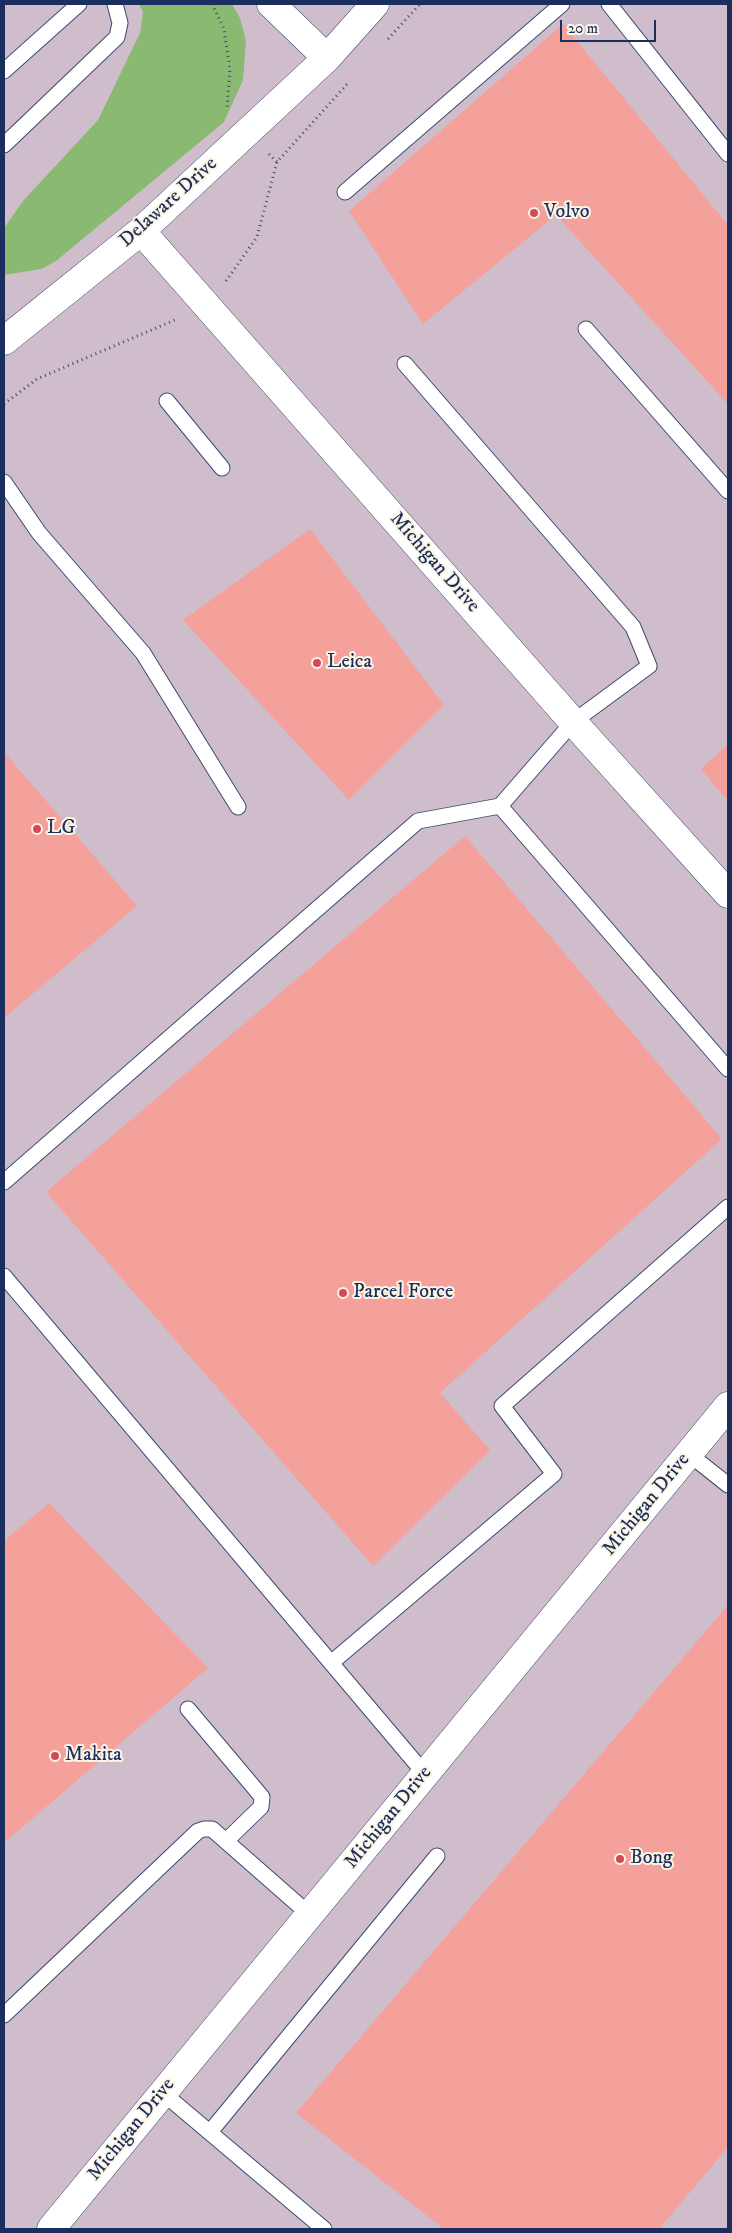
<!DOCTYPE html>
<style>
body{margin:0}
#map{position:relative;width:732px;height:2233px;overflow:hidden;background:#f7e8d1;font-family:"IM FELL DW Pica",serif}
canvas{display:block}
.frame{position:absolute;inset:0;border:5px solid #1b2f5e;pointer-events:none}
.scale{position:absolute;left:560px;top:20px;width:96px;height:22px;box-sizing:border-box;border:2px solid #1b2f5e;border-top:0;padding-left:6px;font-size:15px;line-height:18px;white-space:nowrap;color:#1b2f5e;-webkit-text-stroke:4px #fcf5e5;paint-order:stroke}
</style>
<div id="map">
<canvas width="732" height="2233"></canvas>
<div class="frame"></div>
<div class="scale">20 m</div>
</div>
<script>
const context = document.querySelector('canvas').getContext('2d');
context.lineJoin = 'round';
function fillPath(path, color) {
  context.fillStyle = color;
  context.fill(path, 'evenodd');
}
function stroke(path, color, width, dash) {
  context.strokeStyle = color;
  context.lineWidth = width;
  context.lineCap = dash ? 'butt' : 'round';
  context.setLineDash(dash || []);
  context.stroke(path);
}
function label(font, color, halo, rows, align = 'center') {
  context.font = font + ' "IM FELL DW Pica",serif';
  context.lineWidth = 4;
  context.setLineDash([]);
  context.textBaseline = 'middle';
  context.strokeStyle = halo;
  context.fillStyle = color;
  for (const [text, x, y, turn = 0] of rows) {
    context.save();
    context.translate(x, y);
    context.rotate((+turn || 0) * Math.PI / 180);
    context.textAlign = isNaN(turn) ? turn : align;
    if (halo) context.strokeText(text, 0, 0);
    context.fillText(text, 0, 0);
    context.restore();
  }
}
fillPath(new Path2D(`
 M4,4H728V2229H4Z`), '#d0bdcc');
fillPath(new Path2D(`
 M139,4H232L240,18L246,41L243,80L224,122L56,261L41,269L4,275V228L23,201L98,120L140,33L143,12Z`), '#8ab972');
fillPath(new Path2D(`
 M563,24L728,225V404L556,215L423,324L349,211Z
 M310,529L444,705L349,800L183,620Z
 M728,744V801L701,769Z
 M4,752L137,906L4,1018Z
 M465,836L722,1139L440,1393L490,1450L373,1566L46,1192Z
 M49,1503L208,1668L4,1843V1541Z
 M728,1605V2147L659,2229H444L296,2113Z`), '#f4a19b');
const lane = new Path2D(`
 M609,4L728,154
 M4,71L79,4
 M4,145L117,37L120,23L115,4
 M345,192L562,4
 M586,329L728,491
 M405,364L633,627L649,666L573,722L500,806L728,1069
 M167,401L222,468
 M4,482L39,533L143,653L238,807
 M4,1182L418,821L500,806
 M4,1276L425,1774
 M689,1454L728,1485
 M331,1663L554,1474L502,1406L728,1207
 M188,1709L262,1797L261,1807L226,1841
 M4,2015L198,1831L204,1829H212L310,1915
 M163,2093L324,2229
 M210,2132L437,1856`);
const street = new Path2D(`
 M271,4L327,58
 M141,231L573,722L728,894
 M4,341L141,231L327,58L375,4
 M51,2229L728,1406`);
stroke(lane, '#3c4b6f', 17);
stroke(street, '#3c4b6f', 29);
stroke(new Path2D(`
 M212,4L224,29L230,69L227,109
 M388,39L420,4
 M269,154L277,162
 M226,281L257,237L277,162L349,82
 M4,404L37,379L177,319`), '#3c4b6f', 3, [1, 4]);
stroke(lane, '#fff', 15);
stroke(street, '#fff', 28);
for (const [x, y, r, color] of [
 [534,213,5,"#d1495b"],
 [317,663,5,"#d1495b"],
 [37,829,5,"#d1495b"],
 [343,1293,5,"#d1495b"],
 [55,1756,5,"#d1495b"],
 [620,1859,5,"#d1495b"]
]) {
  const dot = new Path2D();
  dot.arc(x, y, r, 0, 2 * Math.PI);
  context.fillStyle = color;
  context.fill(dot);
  stroke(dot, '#fcf5e5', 2);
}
label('20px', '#1b2f5e', '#fcf5e5', [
 ["Delaware Drive",169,203,-42],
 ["Michigan Drive",434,563,49],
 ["Michigan Drive",647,1505,-51],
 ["Michigan Drive",389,1818,-51],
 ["Michigan Drive",132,2130,-51]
]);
label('20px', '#1b2f5e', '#fcf5e5', [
 ["Volvo",544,213],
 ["Leica",327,663],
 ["LG",47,829],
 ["Parcel Force",353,1293],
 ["Makita",65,1756],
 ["Bong",630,1859]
], 'left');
</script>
